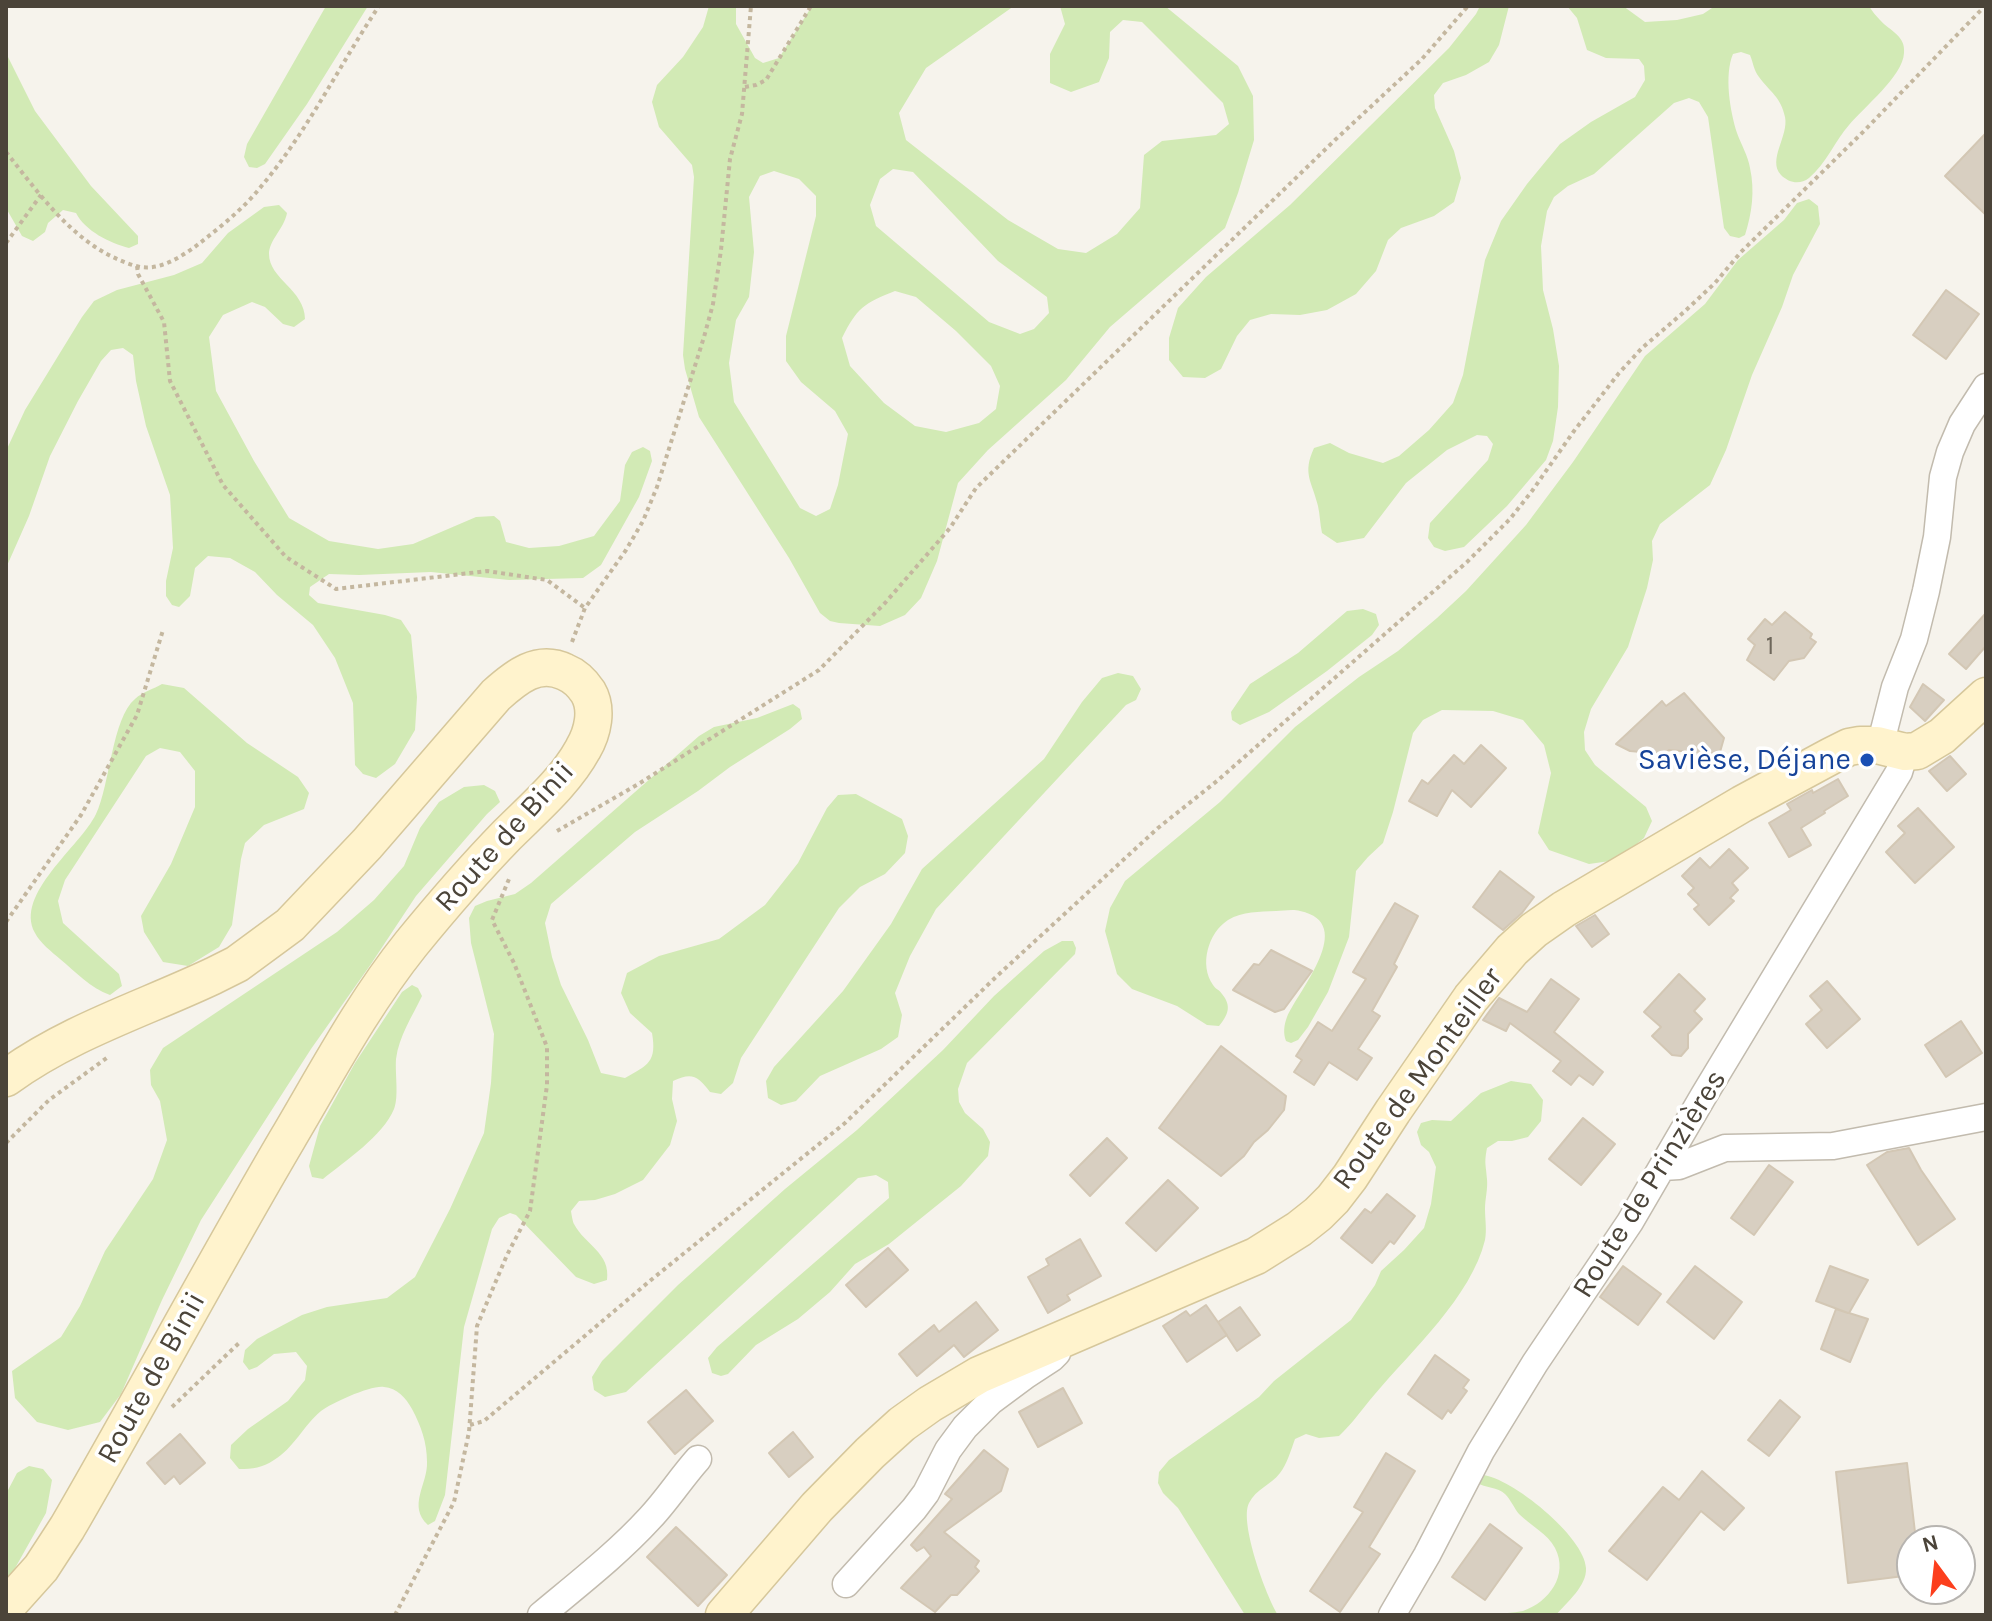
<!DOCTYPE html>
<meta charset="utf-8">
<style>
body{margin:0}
#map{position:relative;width:1992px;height:1621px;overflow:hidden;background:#f6f3ec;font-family:Karla,sans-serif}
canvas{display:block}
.frame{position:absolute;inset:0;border:8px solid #4b4439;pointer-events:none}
.north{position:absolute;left:1896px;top:1525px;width:80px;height:80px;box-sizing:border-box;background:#fff;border:2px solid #b7b4b0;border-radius:50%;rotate:345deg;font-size:22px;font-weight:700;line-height:32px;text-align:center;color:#4b4439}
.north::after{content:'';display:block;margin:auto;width:28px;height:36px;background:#fc3f1d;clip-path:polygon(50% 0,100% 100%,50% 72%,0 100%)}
</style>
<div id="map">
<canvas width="1992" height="1621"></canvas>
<div class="frame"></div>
<div class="north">N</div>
</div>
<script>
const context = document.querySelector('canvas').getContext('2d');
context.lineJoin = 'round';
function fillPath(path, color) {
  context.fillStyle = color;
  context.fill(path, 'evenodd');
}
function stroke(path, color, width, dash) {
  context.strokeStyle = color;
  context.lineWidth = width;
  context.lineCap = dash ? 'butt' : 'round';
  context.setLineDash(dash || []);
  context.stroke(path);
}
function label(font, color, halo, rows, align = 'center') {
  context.font = font + ' Karla,sans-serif';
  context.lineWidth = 7;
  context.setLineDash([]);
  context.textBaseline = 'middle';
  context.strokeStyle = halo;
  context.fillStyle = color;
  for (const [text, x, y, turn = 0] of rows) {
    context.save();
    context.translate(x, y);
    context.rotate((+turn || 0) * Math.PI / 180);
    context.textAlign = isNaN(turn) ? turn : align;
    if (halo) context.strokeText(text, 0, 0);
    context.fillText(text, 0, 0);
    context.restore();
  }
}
fillPath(new Path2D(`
 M326,6H368L307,104L265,164L257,168L249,167L244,157L247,144Z
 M709,6H736V24L755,58L763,63L779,58L812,6H1014L926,68L899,113L906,140L1008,220L1058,249L1086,253L1117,234L1140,208L1144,155L1162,141L1216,135L1229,124L1223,103L1142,22L1123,20L1110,32L1109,58L1099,82L1071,92L1050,83V54L1065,24L1060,6H1165L1238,66L1253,96L1254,140L1238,193L1225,228L1110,327L1066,380L988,450L958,483L937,561L921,598L905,615L880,626L839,623L830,621L820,613L789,558L699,417L685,369L683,355L694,177L692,165L659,127L652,102L657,85L683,57L703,27ZM893,169L913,172L998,261L1047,297L1049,313L1034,329L1020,334L989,322L876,226L870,205L880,179ZM774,171L799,179L816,196V216L786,336V361L801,382L835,411L848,434L838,485L830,509L816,516L800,508L734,402L729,363L736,320L749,297L754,252L749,197L760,176ZM895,291L916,297L956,331L991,366L1000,386L996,409L979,423L946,432L915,426L884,403L850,366L842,338C857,308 864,303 895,291Z
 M1480,6H1509L1499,45L1489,62L1466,75L1443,83L1434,95L1435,108L1454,151L1461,178L1454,202L1434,216L1401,228L1388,240L1376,271L1356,294L1327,310L1300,315L1271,314L1250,320L1237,336L1221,369L1205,378L1183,377L1169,360V338L1178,308L1206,277L1290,205L1449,48L1476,14Z
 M1567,6H1623L1645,22L1677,20L1703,14L1715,6H1869C1872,11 1876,16 1880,20C1890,31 1906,36 1904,53C1903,76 1864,107 1849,125C1835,141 1826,164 1809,178C1800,185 1789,183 1781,175C1767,160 1789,136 1785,117C1781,97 1770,92 1759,77C1754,71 1753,62 1750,55L1741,52L1733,54C1724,75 1730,111 1737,133C1741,144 1748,156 1750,168C1755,191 1752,213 1745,235L1739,238L1730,236L1724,228L1708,117L1699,102L1689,98L1674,103L1594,174L1568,186L1554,197L1547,211L1541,246L1543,290L1553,329L1559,366L1558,407L1553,441L1546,460L1507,506L1464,547L1445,551L1434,547L1428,538L1430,523L1488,460L1493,444L1487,436L1477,435L1447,450L1406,483L1364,538L1337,543L1322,533C1320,524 1320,515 1318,506C1312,481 1302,474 1314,448L1330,443L1349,453L1383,463L1399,456L1429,430L1453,403L1463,375L1485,260L1501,221L1527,184L1560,144L1591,122L1635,97L1645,80L1644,66L1639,59L1606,58L1587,50L1577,18Z
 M6,53L35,111L91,186L138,236V244L129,248C110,243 85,231 76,213L63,210L48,223L45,232L33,241L22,236L6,208Z
 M1809,199L1818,206L1820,224L1793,275L1782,307L1752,375L1726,450L1710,485L1660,524L1652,541L1653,560L1647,588L1628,647L1591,709L1584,732L1585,750L1595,765L1646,807L1652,821L1644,838L1617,860L1589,864L1549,850L1538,833L1551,773L1544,745L1523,720L1493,711L1442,710L1423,720L1413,733L1393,812L1383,843L1368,857L1356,871L1349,937L1328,992L1308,1027L1298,1040L1291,1043L1286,1041C1283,1033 1284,1025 1287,1017C1298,991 1358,923 1300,911C1293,909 1283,911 1276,911C1259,912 1243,911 1228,920C1208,933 1199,965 1213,985C1216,990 1219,989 1222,994C1232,1006 1228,1015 1219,1026L1207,1025L1177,1006L1132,989L1117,974L1105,931L1110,908L1125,881L1220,802L1295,727L1359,677L1398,651L1437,618L1466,591L1526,525L1573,462L1645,356L1705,304L1738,260L1784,220L1797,203Z
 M279,205L287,213C284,229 269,240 269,254C269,279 305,290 305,319L294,327L283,324L265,307L252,302L223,315L209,337L216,391L254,461L289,518L329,541L378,549L413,544L476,517L494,516L500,521L506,542L529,548L559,546L594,536L620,501L625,465L632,452L643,447L650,451L652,461L639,497L601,565L583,578L509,580L431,572L359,575L329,574L310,587L309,595L318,603L385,615L401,620L411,635L417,697L415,730L395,764L376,778L363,774L355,765L353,703L335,658L313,625L277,595L255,572L230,558L208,556L195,568L190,596L179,607L172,605L166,596V581L173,548L170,495L146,426L136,381L133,355L123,348L111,350L101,361L78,401L50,456L29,516L6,568V451L25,410L82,317L94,301L117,290L174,275L202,263L228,233L264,207Z
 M1363,609L1376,614L1379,625L1372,635L1327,671L1269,712L1240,725L1232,720L1231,712L1250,684L1298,653L1347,611Z
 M1118,673L1133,676L1141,689L1136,700L1126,705L936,909L910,956L895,993L902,1015L898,1037L881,1049L820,1076L796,1101L781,1105L768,1098L766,1081L774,1067L843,991L891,924L922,869L1044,759L1082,702L1102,678Z
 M162,684L184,688L247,743L298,777L309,793L304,809L264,825L245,843L241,859L232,925L219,947L188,966L163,962L144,932L141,916L171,864L195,807V771L180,752L160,748L146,756L65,880L58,901L63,923L119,974L122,986L110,995C90,988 76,972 60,959C52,952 40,943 35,933C14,894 80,847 96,814C110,785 112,718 135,699C142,692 154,689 162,684Z
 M793,704L800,709L802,719L790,729L730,767L698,791L635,832L551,904L545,923L552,957L561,985L588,1040L601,1073L625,1078C648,1065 657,1062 652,1033L630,1013L621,993L627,973L659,956L719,939L765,905L798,863L827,808L838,795L856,794L902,819L908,836L905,853L885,874L860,887L839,908L741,1058L733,1083L721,1094L710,1092C698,1076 692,1072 673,1081L672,1099L677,1121L670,1145L643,1180L615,1194L595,1200L579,1201L571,1211C571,1212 573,1223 574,1224C585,1245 611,1253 607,1280L594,1284L576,1277L516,1215L510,1213L499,1218L492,1229L464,1327L445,1495L435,1521L428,1525C407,1506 428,1484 427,1462C427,1442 421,1426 412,1409C406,1398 397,1388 384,1387C371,1385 332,1403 321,1411C304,1425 293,1449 274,1460C262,1468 253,1469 239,1469L230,1458L231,1445L248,1429L288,1401L305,1380L307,1366L296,1352L274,1354L257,1367L249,1370L243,1362L245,1350L257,1339L302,1315L327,1307L387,1298L415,1277L450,1209L484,1133L491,1083L494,1034L471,943L469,918L475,906L487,901L515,894L531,883L699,736L714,727L757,718Z
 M484,785L495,791L500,802L487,814L416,896L371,964L311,1049L201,1220L162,1300L121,1394L100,1422L68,1430L37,1422L15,1398L12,1371L61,1337L80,1306L105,1251L153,1179L167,1140L160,1101L151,1085L150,1070L163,1048L337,932L374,900L404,866L420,828L439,802L464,787Z
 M1062,941H1073L1076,948L1075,954L967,1063L958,1089L959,1102L965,1113L983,1129L990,1142L988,1156L961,1186L889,1244L855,1264L830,1292L798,1319L756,1345L728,1374L721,1376L712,1373L708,1358L717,1347L889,1198L888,1182L876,1175L858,1178L626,1392L605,1397L594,1390L592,1377L602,1361L678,1285L785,1189L857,1130L943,1050L994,996L1044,951Z
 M412,985L418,988L422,996C412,1017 399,1036 396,1059C395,1074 399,1097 394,1109C383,1136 345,1161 323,1179L312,1177L309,1166L320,1126L355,1063L402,992Z
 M1511,1081L1531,1084L1543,1100L1541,1121L1528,1137L1512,1141H1498L1487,1148C1484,1164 1486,1164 1487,1179C1488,1189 1485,1199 1485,1209C1485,1219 1487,1230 1485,1240C1471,1297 1412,1350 1375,1394C1363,1408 1352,1424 1339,1436L1319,1438L1306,1434L1295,1439C1291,1450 1287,1464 1280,1473C1271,1485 1256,1489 1249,1503C1239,1522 1266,1596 1278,1615H1245L1178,1508L1163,1493L1158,1483L1159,1472L1169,1460L1259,1397L1274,1381L1351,1320L1375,1285L1381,1271L1404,1250L1424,1228L1431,1204L1436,1167L1429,1152L1421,1145L1417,1132L1421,1123L1432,1120L1451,1121L1481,1093Z
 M29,1466L43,1469L52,1480L46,1513L14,1570L6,1579V1494L17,1473Z
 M1482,1475C1511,1477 1585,1537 1586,1568C1587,1586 1567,1602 1556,1615H1492C1502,1613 1513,1613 1523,1611C1549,1602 1569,1575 1555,1548C1548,1534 1530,1525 1519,1514C1514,1508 1511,1500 1505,1494C1498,1487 1485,1488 1477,1483Z`), '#d2eab5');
const building = new Path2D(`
 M1986,133V215L1945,176Z
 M1946,290L1979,314L1946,359L1913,335Z
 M1785,612L1812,634L1810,638L1816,642L1804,658L1789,661L1774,680L1747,660L1755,645L1748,639L1765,619L1772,625Z
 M1986,613V646L1966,669L1949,654Z
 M1923,684L1944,700L1925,721L1910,707Z
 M1684,693L1724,738L1720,752L1702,762L1693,752L1669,750L1653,765L1641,752L1630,751L1616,744L1662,701L1666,706Z
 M1481,745L1506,768L1471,807L1452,790L1437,816L1409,801L1422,780L1428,784L1454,755L1464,764Z
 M1950,756L1966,774L1947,791L1929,771Z
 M1838,779L1848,796L1824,811L1825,813L1801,828L1811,845L1789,857L1769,823L1791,810L1787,804L1812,790L1813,793Z
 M1918,808L1954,847L1915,883L1886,852L1905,833L1898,826Z
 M1729,849L1748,868L1732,883L1738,890L1730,898L1734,901L1709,925L1694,909L1699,905L1688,894L1694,888L1682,876L1700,858L1710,868Z
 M1500,871L1534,897L1522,913L1503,930L1473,907Z
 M1395,903L1418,916L1394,964L1397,967L1372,1011L1380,1016L1358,1049L1372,1058L1357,1080L1329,1062L1314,1085L1294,1072L1302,1060L1296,1056L1318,1022L1332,1031L1366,979L1353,972Z
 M1595,915L1609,934L1592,947L1576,926Z
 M1271,950L1312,971L1284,1009L1275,1012L1233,990L1254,964L1259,965Z
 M1679,974L1705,999L1694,1011L1702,1019L1688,1034V1048L1681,1056L1672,1055L1652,1036L1661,1027L1644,1012Z
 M1551,979L1579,999L1554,1032L1603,1072L1593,1085L1579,1075L1571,1085L1553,1071L1561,1061L1510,1023L1506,1031L1483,1020L1499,998L1527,1012Z
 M1827,981L1860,1019L1827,1048L1806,1024L1822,1010L1810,996Z
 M1961,1021L1982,1053L1946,1077L1925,1045Z
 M1221,1046L1286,1096L1284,1110L1268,1130L1254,1142L1244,1156L1221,1176L1159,1128Z
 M1583,1118L1615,1144L1581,1185L1549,1159Z
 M1107,1138L1127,1158L1090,1196L1070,1175Z
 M1909,1148L1921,1170L1955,1219L1918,1245L1867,1165L1887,1152Z
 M1769,1165L1793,1182L1754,1235L1731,1218Z
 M1168,1180L1198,1208L1156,1251L1126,1223Z
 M1387,1194L1415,1216L1394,1244L1390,1241L1372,1263L1341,1238L1365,1209L1371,1213Z
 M1080,1239L1101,1276L1067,1295L1070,1300L1048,1313L1028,1277L1049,1265L1046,1259Z
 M888,1248L908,1270L866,1307L846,1285Z
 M1623,1266L1661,1294L1638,1325L1600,1297Z
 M1695,1266L1742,1302L1714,1339L1667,1302Z
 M1830,1266L1868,1280L1849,1313L1868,1319L1850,1362L1821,1349L1836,1309L1848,1313L1816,1301Z
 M976,1302L998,1330L964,1357L954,1345L917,1376L899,1354L934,1325L939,1332Z
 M1206,1305L1227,1335L1187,1362L1163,1326L1186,1311L1190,1316Z
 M1240,1307L1260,1335L1237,1351L1218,1322Z
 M1435,1355L1469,1380L1463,1388L1467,1391L1451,1413L1448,1410L1442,1419L1408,1394Z
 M1063,1388L1082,1423L1038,1447L1019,1412Z
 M686,1390L713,1421L675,1454L648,1422Z
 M1780,1400L1800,1417L1769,1456L1748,1440Z
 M793,1432L813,1457L789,1477L769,1453Z
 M180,1434L205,1463L180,1484L174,1476L165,1484L147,1463Z
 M984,1450L1008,1469L1001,1491L944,1532L979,1561L975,1567L979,1571L957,1595H951L935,1612L901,1588L931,1556L924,1547L917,1551L911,1545L952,1499L945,1494Z
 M1386,1453L1415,1471L1369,1547L1380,1554L1340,1612L1310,1591L1363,1512L1354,1507Z
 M1907,1463L1916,1541H1912V1575L1848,1583L1836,1472Z
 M1702,1471L1744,1508L1724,1530L1701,1511L1647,1580L1609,1551L1663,1487L1679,1500Z
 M1490,1524L1522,1548L1485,1600L1452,1577Z
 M676,1527L727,1575L698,1606L647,1557Z`);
fillPath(building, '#d8cfc1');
stroke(building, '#d3c7b4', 2);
const street = new Path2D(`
 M1880,746L1895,687L1914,639L1926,591L1937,537L1943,477L1950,452L1962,424L1986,387
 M1663,1167L1679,1166L1725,1148L1833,1146L1986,1117
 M846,1584L914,1509L926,1493L948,1450L965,1427L991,1401L1026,1375L1052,1358L1057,1353
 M541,1615C578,1584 617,1554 650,1518C667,1500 681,1478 698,1459
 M1392,1615L1427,1555L1481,1451L1535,1363L1630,1222L1704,1095L1899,772L1905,752`);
const secondary = new Path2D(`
 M6,1078C69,1032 143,1009 213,976L237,964L290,925L367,844L496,695C516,677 538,659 565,672C575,676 582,683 588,692C598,709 593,732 583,749C565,782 534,808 507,835C473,870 442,906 411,944C363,1004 327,1072 288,1138C212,1267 142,1399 67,1528L41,1568L6,1607
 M724,1615L817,1507L870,1453L902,1424L930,1404L979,1375L1256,1256L1299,1229L1318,1214L1333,1199L1350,1177L1393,1111L1471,998L1512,950L1534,930L1564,909L1742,804L1831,756L1849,747L1860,745H1877L1905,752L1917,751L1942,736L1986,696`);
stroke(street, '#c2bbae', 29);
stroke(secondary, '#d6c79b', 39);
stroke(new Path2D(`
 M745,87L756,85L766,80L811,6
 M6,152C42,197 77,249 136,266C158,272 179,258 196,246C218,229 242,210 259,189C306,134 339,66 379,6
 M6,243L41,195
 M137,266L138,274L164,322L170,381L223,485L286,557L336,589L487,571L547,580L585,608
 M572,642L585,608L626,550L643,521L657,487L704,337L713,304L721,250L730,159L742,114L751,6
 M557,831L640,783L819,670L885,603L950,528L976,488L1335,140L1422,59L1468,6
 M6,922L81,815L137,715L163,630
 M6,1143L49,1100L108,1057
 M172,1407L240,1342
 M470,1425L484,1421L651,1280L845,1123L997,976L1158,828L1217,781L1467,562L1510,519L1532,491L1574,431L1619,373L1642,348L1684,312L1715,283L1741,252L1864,131L1985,6
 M395,1615L454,1502L469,1432L477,1326L507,1255L530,1211L547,1085V1047L514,963L492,920L509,879`), '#c4b79f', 4, [4, 4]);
stroke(street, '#fff', 26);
stroke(secondary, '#fff3cd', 36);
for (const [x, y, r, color] of [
 [1867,760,8,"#1a4fb4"]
]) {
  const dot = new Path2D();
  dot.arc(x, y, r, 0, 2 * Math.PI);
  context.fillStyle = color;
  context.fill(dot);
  stroke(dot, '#fff', 3);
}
label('26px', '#6e675b', null, [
 ["1",1770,647]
]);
label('30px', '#164399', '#fff', [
 ["Savièse, Déjane",1851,760]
], 'right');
label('30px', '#4b4439', '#fff', [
 ["Route de Binii",505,837,-48],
 ["Route de Monteiller",1418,1079,-54],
 ["Route de Prinzières",1650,1184,-58],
 ["Route de Binii",152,1378,-61]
]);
</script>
